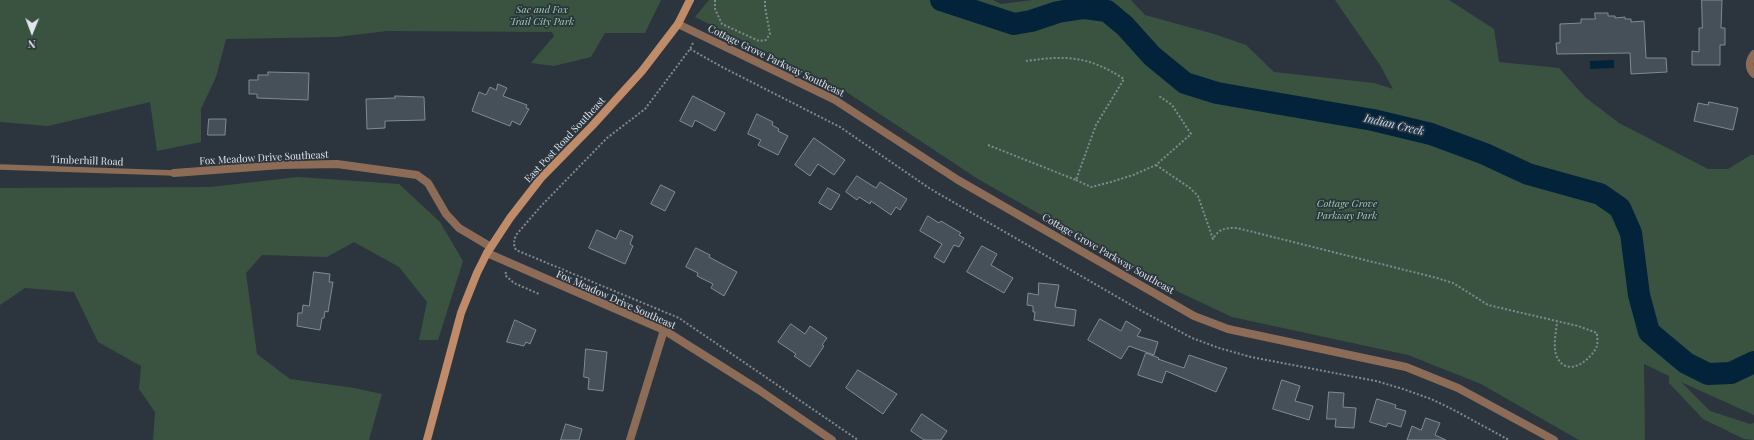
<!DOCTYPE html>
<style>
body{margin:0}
#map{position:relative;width:1754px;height:440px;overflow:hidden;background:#2c353e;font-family:"Playfair Display",serif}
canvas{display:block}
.north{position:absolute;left:12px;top:12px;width:40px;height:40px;-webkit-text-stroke:3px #2c353e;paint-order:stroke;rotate:181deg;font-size:11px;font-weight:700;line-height:16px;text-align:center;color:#dfe5eb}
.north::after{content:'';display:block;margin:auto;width:14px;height:18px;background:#dfe5eb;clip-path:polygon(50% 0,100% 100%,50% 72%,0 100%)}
</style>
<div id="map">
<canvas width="1754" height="440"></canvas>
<div class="north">N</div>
</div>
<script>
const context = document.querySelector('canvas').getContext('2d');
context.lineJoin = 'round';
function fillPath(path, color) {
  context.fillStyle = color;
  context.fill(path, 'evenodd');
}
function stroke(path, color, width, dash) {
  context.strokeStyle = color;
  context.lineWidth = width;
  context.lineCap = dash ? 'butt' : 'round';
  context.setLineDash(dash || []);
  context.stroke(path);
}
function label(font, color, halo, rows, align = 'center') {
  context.font = font + ' "Playfair Display",serif';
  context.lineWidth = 3.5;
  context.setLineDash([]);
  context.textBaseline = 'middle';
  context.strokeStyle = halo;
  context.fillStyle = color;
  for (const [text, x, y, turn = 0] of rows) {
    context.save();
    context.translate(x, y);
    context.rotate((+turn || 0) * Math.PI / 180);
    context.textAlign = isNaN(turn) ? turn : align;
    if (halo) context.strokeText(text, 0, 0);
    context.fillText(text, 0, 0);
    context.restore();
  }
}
fillPath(new Path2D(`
 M0,0H661L645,33H605L591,57L554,66L531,63L554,36L552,32L387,31L337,37L226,39L216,77L201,109V142L157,151L150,102L48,126L0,122Z
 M709,0H993L1001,4L1032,0H1131L1145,15L1214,34L1246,45L1274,72L1374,83L1393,89L1380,65L1335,0H1449L1494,29L1499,62L1559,68L1585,97L1619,123L1708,169H1728L1751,155H1754V415L1681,382L1710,411L1750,424L1754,423V440L1744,439L1703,419L1669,383V376L1644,364L1645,440H1579L1481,384L1408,355L1232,317L1164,285L978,179L845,91L695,17Z
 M298,177L399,184L440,222L463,261L438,340H419L427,302L399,267L354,242L327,257L262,255L246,273L257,354L290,379L354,388L382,394L369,440H153L155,412L139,389L141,366L98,342L74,292L25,288L0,305V188L210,187Z`), '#3a5341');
fillPath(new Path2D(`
 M1614,60V68L1590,69V61Z`), '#02233a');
stroke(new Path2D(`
 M941,0L1014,24L1031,21L1058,12L1084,8L1107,11L1125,26L1152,56L1185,83L1217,93L1373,120L1431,134L1485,154L1528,174L1600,194L1620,208L1631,233L1639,295L1649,332L1686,363L1708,374L1731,373L1754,362`), '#02233a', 22);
const building = new Path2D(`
 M1702,0H1722L1721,28H1725V45H1720V65H1692V51L1699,52V28H1702Z
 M1595,13H1608V16H1615V18L1625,17V19H1631V22L1644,21L1646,58H1666L1667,72L1631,74L1630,53L1557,54L1556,43H1560V24L1581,23V19H1595Z
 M268,72L309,73L308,100L257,98V94H249V80H258V75H268Z
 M498,84L507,88L503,96L527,105L526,108L529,109L520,125L512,121L510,126L472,111L479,92L486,95L490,87L496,90Z
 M395,96L424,97L425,120L385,121V128L367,129L366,99L395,98Z
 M693,96L725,113L715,131L695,120L692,127L680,121Z
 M1709,102L1738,108L1733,130L1694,121L1698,103L1708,105Z
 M757,114L773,122L772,125L779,129L778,131L788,136L778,155L758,145L761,140L748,134Z
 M209,119H226L225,135H208Z
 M814,138L845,160L834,175L818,164L810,176L795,165Z
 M857,176L876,188L880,182L907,199L900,210L896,207L891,215L871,201L870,204L859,197L857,200L846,192Z
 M661,185L675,192L665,211L651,204Z
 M828,188L840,195L831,210L819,203Z
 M928,216L939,223L941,221L961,233L959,235L964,238L959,247L954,245L944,263L934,257L942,244L920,231Z
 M597,230L616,239L620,230L633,236L630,244L633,246L625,264L589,248Z
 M982,246L997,254L991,265L1013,278L1004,293L967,272Z
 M696,248L710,255L709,257L737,272L724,296L711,288L713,284L697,276L698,273L686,267Z
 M314,272L330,274L329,282H333L328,312L325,311L324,318H322L320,330L297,326L298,313H302L303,305L309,306Z
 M1039,283L1059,285L1055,307L1076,310L1074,326L1034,320L1035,312H1033V306L1027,305L1028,293L1038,295Z
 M1100,319L1121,331L1126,321L1141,330L1137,336L1158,342L1154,355L1129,346L1121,359L1088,340Z
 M515,320L536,330L530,344L526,342L524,346L507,342Z
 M791,324L805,334L810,326L827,338L822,345L824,346L810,367L794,356L796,354L778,342Z
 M586,349L607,352L603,391L588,389L589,378L584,377Z
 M1146,353L1159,358L1158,359L1184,368L1189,355L1227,368L1216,392L1166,371L1162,383L1138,375Z
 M858,370L897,394L883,414L846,388Z
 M1282,380L1300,386L1295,401L1313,406L1309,420L1273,409Z
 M1329,392L1344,393L1343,407L1356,408L1354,428L1335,427L1336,419H1327Z
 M1377,399L1396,405L1395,408L1406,411L1401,427L1388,423L1386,427L1370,422Z
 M922,414L947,431L941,440H924L911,431Z
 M1426,418L1440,423L1435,435L1446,440H1407L1412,426L1421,430Z
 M566,424L582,429L579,440H561Z`);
fillPath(building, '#455059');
stroke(building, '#7f8b95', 1);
stroke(new Path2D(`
 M715,0V9L722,24L759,41L766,40L770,34L765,7V0
 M693,43L690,49L645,109L607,138L542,205L516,235C514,241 513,244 516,250L679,318L858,440
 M690,49L722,67L840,127L929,188L1138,309L1192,338L1219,348L1251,357L1376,381L1403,389L1431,399L1452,409L1509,440
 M988,145L1076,180L1096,125L1124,79C1088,56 1067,55 1026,61
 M1156,165L1190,188L1198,196L1213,239C1219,228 1226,228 1237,228L1437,278L1453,283L1488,305L1578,326L1597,333C1597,337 1598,342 1597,346C1591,360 1569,377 1558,359C1552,349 1556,333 1557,322
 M1076,180L1091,187L1111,182L1133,175L1156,165L1191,134L1172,105L1159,96
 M506,272L505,275L514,283L539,294`), '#818990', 2, [2, 2]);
stroke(new Path2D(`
 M0,167L174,173`), '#8d6c57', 5.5);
stroke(new Path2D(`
 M678,24L835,100L958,180L1194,316L1228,329L1406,367L1458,388L1554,440
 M1754,54C1749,60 1748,68 1754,74
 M174,173L281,165L337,164L417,175L428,183L446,214L459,228L491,247
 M487,253L664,330L759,390L832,440
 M630,440L664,330`), '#8d6c57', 8);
stroke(new Path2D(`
 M427,440L461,313L477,273L487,253L510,218L541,178L592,126L642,71L678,24L690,0`), '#bf8b69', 8);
label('italic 10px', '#99d5a8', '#2c353e', [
 ["Sac and Fox",542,10],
 ["Trail City Park",542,22],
 ["Cottage Grove",1347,204],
 ["Parkway Park",1347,216]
]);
label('10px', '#dfe5eb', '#2c353e', [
 ["Cottage Grove Parkway Southeast",776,61,26],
 ["East Post Road Southeast",565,140,-47],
 ["Fox Meadow Drive Southeast",264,158,-3],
 ["Timberhill Road",87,161,2],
 ["Cottage Grove Parkway Southeast",1108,254,30],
 ["Fox Meadow Drive Southeast",616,300,24]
]);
label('italic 11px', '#c1e2fe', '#2c353e', [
 ["Indian Creek",1394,125,13]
]);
</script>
